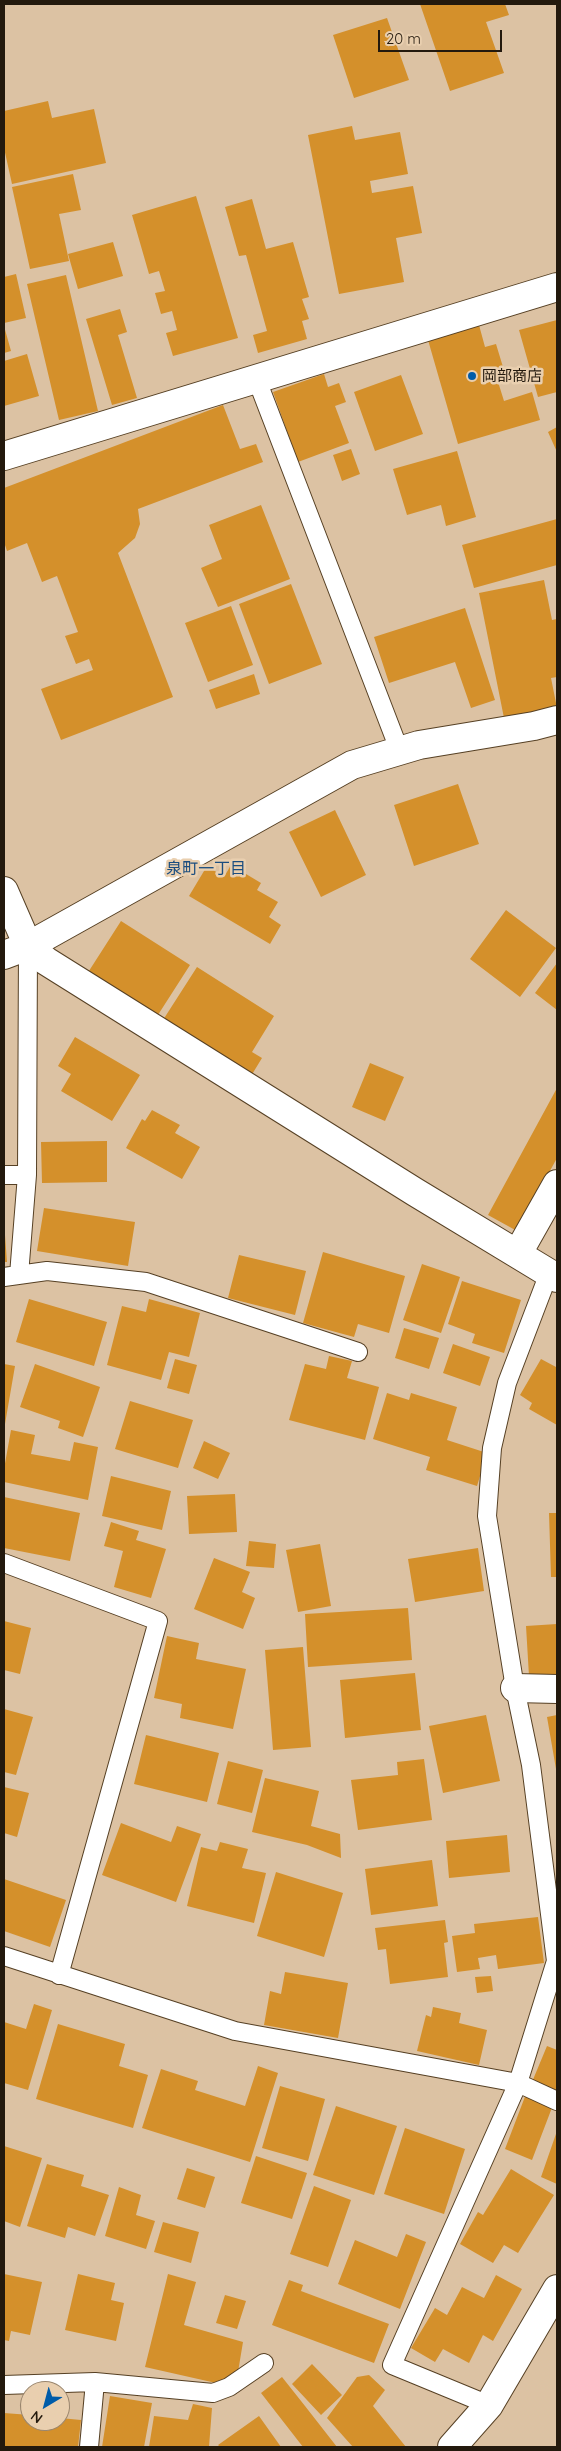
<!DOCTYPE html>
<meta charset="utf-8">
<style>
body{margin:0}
#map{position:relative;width:561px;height:2451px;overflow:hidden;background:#dcc2a3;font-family:Quicksand,sans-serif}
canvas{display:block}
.frame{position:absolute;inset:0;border:5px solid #23190d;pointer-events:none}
.north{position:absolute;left:20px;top:2381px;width:50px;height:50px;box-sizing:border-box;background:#e9cfaf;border:1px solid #9a866e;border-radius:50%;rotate:217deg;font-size:14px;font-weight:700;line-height:20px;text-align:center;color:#23190d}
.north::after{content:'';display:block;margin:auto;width:18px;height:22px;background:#005ca9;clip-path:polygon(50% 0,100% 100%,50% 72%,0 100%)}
.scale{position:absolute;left:378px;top:30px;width:124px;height:22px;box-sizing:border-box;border:2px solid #23190d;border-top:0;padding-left:6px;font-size:15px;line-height:18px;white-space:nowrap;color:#23190d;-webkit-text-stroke:4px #e9cfaf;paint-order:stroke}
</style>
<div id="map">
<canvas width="561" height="2451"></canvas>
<div class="frame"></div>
<div class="north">N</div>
<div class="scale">20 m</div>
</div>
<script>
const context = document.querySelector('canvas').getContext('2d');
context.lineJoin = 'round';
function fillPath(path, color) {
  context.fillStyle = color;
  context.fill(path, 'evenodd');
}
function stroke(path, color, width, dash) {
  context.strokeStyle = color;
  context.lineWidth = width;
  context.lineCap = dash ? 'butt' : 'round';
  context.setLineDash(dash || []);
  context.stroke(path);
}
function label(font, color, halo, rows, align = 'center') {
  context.font = font + ' Quicksand,"Noto Sans JP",sans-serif';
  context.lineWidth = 5;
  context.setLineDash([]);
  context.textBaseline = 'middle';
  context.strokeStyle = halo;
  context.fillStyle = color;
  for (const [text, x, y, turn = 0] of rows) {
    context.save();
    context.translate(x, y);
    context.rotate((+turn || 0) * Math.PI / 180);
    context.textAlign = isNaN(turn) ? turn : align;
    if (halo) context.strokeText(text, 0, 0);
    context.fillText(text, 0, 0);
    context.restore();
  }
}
fillPath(new Path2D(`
 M420,4H505L509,15L486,22L504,73L450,91Z
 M387,18L409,80L354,98L333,35Z
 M48,101L52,118L94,109L106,163L12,184L4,148V111Z
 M352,126L355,140L400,132L408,174L370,181L372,193L413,186L422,233L396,238L404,282L339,294L308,135Z
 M73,174L81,210L59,214L69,261L30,269L12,187Z
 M196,196L238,338L173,356L166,333L177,330L172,311L161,314L155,293L165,291L159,271L149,274L132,215Z
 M252,199L266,249L293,242L309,297L302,299L309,319L302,321L307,339L258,353L253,335L267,331L246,255L239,256L225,207Z
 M113,242L123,276L78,289L68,254Z
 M16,274L26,318L4,323V277Z
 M66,275L98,411L59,420L27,284Z
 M120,309L127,332L118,335L137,398L112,405L86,319Z
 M557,320V392L538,397L519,330Z
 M479,325L485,347L496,344L503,367L494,369L504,401L532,392L540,420L458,444L428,340Z
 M4,326L11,351L4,353Z
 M27,354L39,396L4,406V361Z
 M324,374L328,387L339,383L346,402L335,406L349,443L298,462L273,392Z
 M401,375L423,434L375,451L354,392Z
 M223,405L240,449L256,444L263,462L138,509L140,524L135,538L118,553L173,697L61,740L41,689L93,670L89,659L76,664L65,636L78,632L57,576L42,582L27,543L7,551L4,542V488Z
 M557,427V452L548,432Z
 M351,449L360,474L342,481L333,455Z
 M457,451L476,517L446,526L441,505L407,515L393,469Z
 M261,505L290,579L218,607L201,568L222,559L209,525Z
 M557,519V565L474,588L462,545Z
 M544,580L552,620L557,619V677L551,678L557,708L504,718L479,593Z
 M291,584L322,664L269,684L239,604Z
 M231,606L253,665L208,682L185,623Z
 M465,608L495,700L471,708L455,662L389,683L374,637Z
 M254,674L260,694L216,709L209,690Z
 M458,784L479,844L414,866L394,805Z
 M335,810L366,875L321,897L289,832Z
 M231,865L261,883L257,890L278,902L269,917L281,925L270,944L189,896L207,866L224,877Z
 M506,910L556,948L520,997L470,959Z
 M121,921L190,965L156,1018L87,974Z
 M557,963V1010L535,993Z
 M197,967L274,1016L252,1052L262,1058L251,1076L163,1020Z
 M75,1037L140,1075L112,1121L61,1091L71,1074L58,1066Z
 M370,1063L404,1077L385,1121L352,1107Z
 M557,1088V1158L517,1231L488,1215Z
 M152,1110L180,1125L175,1133L200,1147L182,1179L126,1148L142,1119L145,1121Z
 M107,1141V1182L42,1183L41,1142Z
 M44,1208L135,1222L128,1266L37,1251Z
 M4,1235H5L7,1262H4Z
 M323,1252L405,1276L389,1333L358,1324L354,1337L303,1323Z
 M239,1255L306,1271L295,1315L228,1298Z
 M422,1264L460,1277L441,1333L403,1320Z
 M462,1281L521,1300L504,1353L472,1343L475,1334L448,1324Z
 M29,1299L107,1322L94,1366L16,1342Z
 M149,1299L200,1313L189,1357L169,1352L161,1380L107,1365L122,1306L146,1312Z
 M404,1328L439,1338L429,1369L395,1358Z
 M453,1344L490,1357L480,1386L443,1373Z
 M329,1356L352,1361L347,1378L379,1387L365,1440L289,1420L305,1364L326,1369Z
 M175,1359L197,1365L189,1394L167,1388Z
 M541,1359L556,1367L557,1364V1425L529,1409L532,1403L520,1395Z
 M4,1364L15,1366L5,1424H4Z
 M35,1364L100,1387L83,1437L58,1428L60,1421L20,1407Z
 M387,1393L409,1400L411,1393L457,1407L447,1440L487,1453L477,1486L426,1470L430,1457L373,1439Z
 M130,1401L193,1420L178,1468L115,1449Z
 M11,1430L35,1435L31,1454L70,1461L74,1442L98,1447L88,1500L4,1482V1469Z
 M204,1441L230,1453L218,1479L193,1468Z
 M111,1476L171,1491L162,1530L102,1516Z
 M235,1494L237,1532L189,1534L187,1496Z
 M4,1497L80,1513L70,1561L4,1548Z
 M549,1513H557V1577H551Z
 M111,1522L139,1531L136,1540L166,1549L151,1598L114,1587L123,1551L104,1546Z
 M249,1541L276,1544L274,1568L246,1566Z
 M320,1544L331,1606L298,1612L286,1550Z
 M478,1548L484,1591L415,1602L408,1559Z
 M214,1558L250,1572L242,1592L255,1598L243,1629L194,1609Z
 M408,1608L412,1660L308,1667L305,1614Z
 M4,1621L31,1628L20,1674L4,1670Z
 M557,1624V1674L529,1676L526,1626Z
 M167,1636L199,1643L196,1659L246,1669L233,1729L180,1718L182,1704L154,1698Z
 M303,1647L311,1747L273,1750L265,1650Z
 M415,1673L421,1730L345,1738L340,1680Z
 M4,1709L33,1717L16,1775L4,1772Z
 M486,1715L500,1781L443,1793L429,1726Z
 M557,1715V1769H556L547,1717Z
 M146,1735L219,1753L207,1802L134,1784Z
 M424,1759L432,1820L358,1830L351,1780L398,1775L397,1762Z
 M228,1761L263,1770L252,1813L217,1804Z
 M265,1778L319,1791L311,1826L340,1834L341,1858L307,1845L252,1832Z
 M4,1787L29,1793L17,1837L4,1833Z
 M121,1823L171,1842L177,1826L201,1834L176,1902L102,1875Z
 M507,1835L510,1872L449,1878L446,1841Z
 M220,1842L248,1849L242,1868L266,1873L254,1923L187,1906L201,1847L217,1851Z
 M432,1860L438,1906L371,1915L365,1869Z
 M276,1872L343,1893L324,1957L257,1936Z
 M4,1879L66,1900L50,1947L4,1931Z
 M538,1917L544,1963L498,1969L496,1955L478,1958L480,1969L457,1972L452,1936L475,1933L474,1924Z
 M445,1920L448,1942L444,1943L448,1977L390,1984L386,1949L378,1950L375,1928Z
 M285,1972L348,1983L338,2038L264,2025L270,1991L281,1994Z
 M491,1976L493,1991L477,1993L475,1977Z
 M34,2004L52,2010L28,2090L4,2083V2022L26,2029Z
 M433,2007L461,2013L459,2023L487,2030L479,2065L417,2051L426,2015L431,2017Z
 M58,2024L125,2044L119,2066L148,2075L133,2128L36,2099Z
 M547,2046L557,2050V2092L532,2082Z
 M258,2066L278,2073L250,2162L142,2128L161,2069L198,2081L195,2090L245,2106Z
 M280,2086L325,2099L308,2161L262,2148Z
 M526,2094L553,2105L532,2160L505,2149Z
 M336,2106L397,2126L374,2195L313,2175Z
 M405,2128L465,2149L444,2214L384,2194Z
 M557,2131V2184L541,2177Z
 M4,2146L42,2158L20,2227L4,2221Z
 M256,2156L307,2173L292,2219L241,2203Z
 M47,2164L84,2175L81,2186L109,2195L95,2236L68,2227L65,2238L27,2226Z
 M187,2168L215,2177L205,2208L177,2199Z
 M511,2169L554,2195L518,2253L504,2245L493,2263L460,2244L478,2212L483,2215Z
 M314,2186L351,2200L328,2267L290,2254Z
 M119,2187L141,2195L136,2215L155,2221L146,2249L105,2236Z
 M163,2222L199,2232L191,2263L154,2252Z
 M406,2234L426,2242L400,2309L338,2284L355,2240L397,2257Z
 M4,2274L42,2282L30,2335L11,2331L9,2341L4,2340Z
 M78,2274L115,2283L111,2300L124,2303L116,2341L65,2330Z
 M168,2274L196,2282L184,2325L243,2342L238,2372L216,2383L145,2367Z
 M496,2275L522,2289L493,2341L483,2335L469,2363L443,2349L435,2362L411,2348L435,2308L447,2315L462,2287L484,2298Z
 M289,2280L303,2285L301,2291L389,2324L374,2363L272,2325Z
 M225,2295L246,2301L237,2329L216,2323Z
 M312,2364L342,2395L321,2415L292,2384Z
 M369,2375L385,2390L373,2406L406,2447H353L327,2418L357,2377Z
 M282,2377L305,2406L337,2447H303L261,2393Z
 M110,2396L152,2403L144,2447H102Z
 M193,2404L212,2408L209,2447H149L154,2416L188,2420Z
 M4,2413L30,2415V2421H60V2418L81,2420L78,2447H4Z
 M259,2416L281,2447H220L218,2445Z`), '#d4902b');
const lane = new Path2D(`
 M257,380L400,752
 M4,1175H27
 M19,1275L27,1175L28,946
 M4,1277L47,1271L146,1282L358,1352
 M4,1563L158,1621L59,1975
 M4,1956L235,2031L518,2083L557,2101
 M4,2385L95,2382L213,2393L229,2387L264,2363
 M489,2405L392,2365L518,2083L556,1961L531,1765L515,1688L487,1516L492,1448L507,1383L549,1273
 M89,2447L95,2382`);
const street = new Path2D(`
 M4,456L557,287
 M4,891L28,946L352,765L419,745L534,726L557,720
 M4,955L28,946L46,961L415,1192L557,1278
 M518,1253L557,1184
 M515,1688L557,1689
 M452,2447L489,2405L557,2289`);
stroke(lane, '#564024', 20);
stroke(street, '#564024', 30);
stroke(lane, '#fff', 18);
stroke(street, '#fff', 28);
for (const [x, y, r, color] of [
 [472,376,5,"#005ca9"]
]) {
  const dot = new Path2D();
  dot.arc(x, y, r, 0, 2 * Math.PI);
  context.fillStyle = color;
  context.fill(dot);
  stroke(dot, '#e9cfaf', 2);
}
label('15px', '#23190d', '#e9cfaf', [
 ["岡部商店",482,376]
], 'left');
label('16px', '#1b4d7f', '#e9cfaf', [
 ["泉町一丁目",206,869]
]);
</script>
